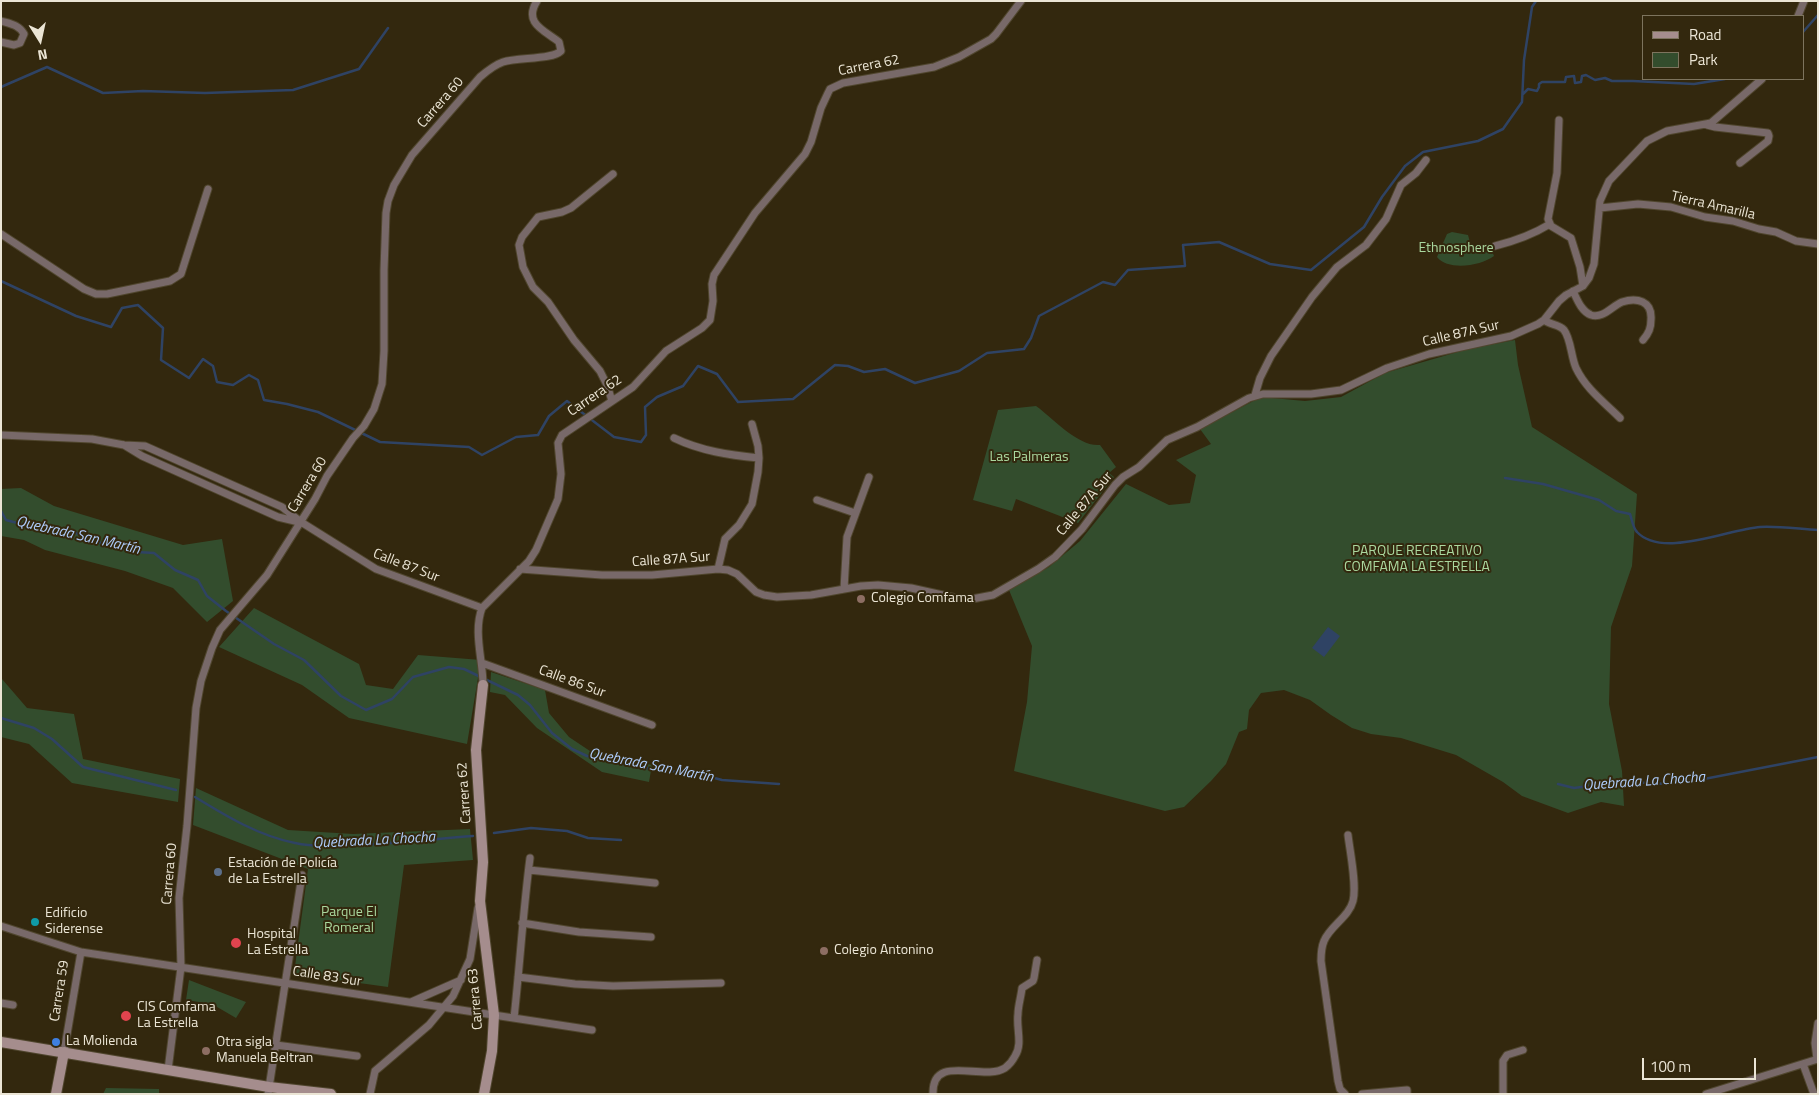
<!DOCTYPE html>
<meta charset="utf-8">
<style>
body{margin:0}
#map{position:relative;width:1819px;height:1095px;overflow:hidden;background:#33280e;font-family:"Titillium Web",sans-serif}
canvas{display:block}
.frame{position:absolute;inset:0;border:2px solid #ebe5d5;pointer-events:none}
.legend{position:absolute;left:1642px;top:15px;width:162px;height:65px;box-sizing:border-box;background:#33280e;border:1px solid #7d745e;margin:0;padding:6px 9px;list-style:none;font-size:15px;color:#ebe5d5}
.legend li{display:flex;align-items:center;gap:10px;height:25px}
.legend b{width:25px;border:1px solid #7d745e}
.north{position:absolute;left:15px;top:15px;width:50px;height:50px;-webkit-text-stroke:4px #33280e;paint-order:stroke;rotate:170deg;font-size:14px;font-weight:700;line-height:20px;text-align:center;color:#ebe5d5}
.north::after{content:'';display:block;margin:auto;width:18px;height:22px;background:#ebe5d5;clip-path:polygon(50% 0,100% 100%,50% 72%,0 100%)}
.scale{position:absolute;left:1642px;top:1058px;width:114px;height:22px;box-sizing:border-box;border:2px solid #ebe5d5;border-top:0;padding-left:6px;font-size:15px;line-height:18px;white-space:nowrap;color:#ebe5d5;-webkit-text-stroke:4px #33280e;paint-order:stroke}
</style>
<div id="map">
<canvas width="1819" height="1095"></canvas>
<div class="frame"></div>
<ul class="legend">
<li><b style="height:6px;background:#a58d8d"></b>Road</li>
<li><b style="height:14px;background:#334d2d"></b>Park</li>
</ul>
<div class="north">N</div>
<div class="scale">100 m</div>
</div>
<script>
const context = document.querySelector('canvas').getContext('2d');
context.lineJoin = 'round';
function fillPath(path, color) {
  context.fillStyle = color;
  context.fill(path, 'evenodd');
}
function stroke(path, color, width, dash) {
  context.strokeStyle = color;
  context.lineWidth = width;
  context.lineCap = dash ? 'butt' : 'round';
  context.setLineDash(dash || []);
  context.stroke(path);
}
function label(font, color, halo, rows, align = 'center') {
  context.font = font + ' "Titillium Web",sans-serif';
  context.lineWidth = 4;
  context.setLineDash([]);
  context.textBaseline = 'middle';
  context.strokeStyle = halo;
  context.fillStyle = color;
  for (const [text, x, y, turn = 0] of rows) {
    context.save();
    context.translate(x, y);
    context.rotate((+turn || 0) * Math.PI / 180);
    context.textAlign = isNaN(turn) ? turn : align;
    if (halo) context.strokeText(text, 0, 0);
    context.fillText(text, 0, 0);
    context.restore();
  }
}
fillPath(new Path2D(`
 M1452,232L1468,235L1472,250L1475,253L1492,251L1494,256C1481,266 1448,271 1437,257L1447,234Z
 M1515,340L1518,365L1532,427L1637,494L1632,566L1611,627L1609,704L1622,771L1624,806L1601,802L1568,813L1522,796L1503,782L1456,755L1401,738L1371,734L1352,728L1331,715L1310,700L1284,690L1261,693L1249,710L1247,729L1239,732L1226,764L1211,781L1184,807L1165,811L1014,771L1027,702L1032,646L1009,590L1049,567L1080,541L1126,484L1169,505L1190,503L1196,475L1176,460L1211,444L1200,429L1261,397L1305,401L1341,397L1385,373L1468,349Z
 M1036,406C1053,418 1078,447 1100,445L1116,467L1109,473L1114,477L1078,523L1016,499L1012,511L973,500L998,410Z
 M21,488L54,506L183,545L222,539L233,601L207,622L173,588L125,571L45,550L24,540L1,536V489Z
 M254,608L359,664L366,685L393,689L418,655L481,660L467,744L349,718L302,685L219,647Z
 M491,672L545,690L549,713L569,737L590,751L652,765L649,782L602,772L537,728L505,695L490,692Z
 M2,679L27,708L74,714L83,759L180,779L178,802L72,783L29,744L1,737Z
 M196,788L288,830L353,834L470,829L473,860L404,865L388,987L294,974L308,869L193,825Z
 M189,980L246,1002L236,1018L212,1004L186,1000Z
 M106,1088L159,1089V1094H103Z`), '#334d2d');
fillPath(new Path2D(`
 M1328,627L1340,636L1324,657L1312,648Z`), '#2f4364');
stroke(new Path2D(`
 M1803,32L1818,15
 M1,87L47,67L103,93L143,91L205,93L293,90L359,69L388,28
 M1523,94L1528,89L1537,91L1539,87V84L1542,82H1565L1566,77L1574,76L1575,83L1581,82L1582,76L1586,75L1595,80L1605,78L1612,81H1633L1694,84L1725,79
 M1,281L76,316L111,327L122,308L138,305L163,328L161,360L189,378L203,359L213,366L217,382L233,385L249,375L258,380L264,400L287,404L318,412L380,442L469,447L482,455L516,437L538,435L549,416L567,401L614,437L641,442L646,435L645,407L657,397L683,386L698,366L717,374L738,402L793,399L835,365L848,366L864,372L885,369L915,383L959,371L987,353L1024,349L1031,338L1039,316L1103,282L1115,285L1128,270L1185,266L1183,245L1219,242L1270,264L1311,270L1364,227L1382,197L1405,166L1423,152L1478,141L1503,129L1522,102L1524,60L1532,7L1536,1
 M1505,478L1543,484L1599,500L1616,511L1630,514C1632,520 1633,528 1637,532C1662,559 1729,529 1760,527C1779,526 1799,529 1818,530
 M1,511L6,520L21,524L54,528L76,533L103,544L137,552L154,553L175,570L198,580L207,596L226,611L274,644L304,660L341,696L366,710L392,699L413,677L449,667L464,669L518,695L530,705L552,733L572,749L587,756L617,763L663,771L692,772L722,780L779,784
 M1,718L34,728L52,739L83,767L176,790
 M1558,784L1574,788L1625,781L1657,784L1704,779L1818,757
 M195,797C226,816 259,836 295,843C314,847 332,846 352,845C392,844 433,839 473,836
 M494,833L531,828L567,831L588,838L621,840`), '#2f4364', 2.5);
const street = new Path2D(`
 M1798,16L1804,1
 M1,21C11,24 19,25 24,34L20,43L14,45L1,42
 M1559,120L1557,173L1548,219L1551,226L1571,238L1580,267L1583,286
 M1707,125L1715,127L1768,133L1769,136L1768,141L1740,163
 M1600,208L1638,204L1671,207L1705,217L1733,221L1759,229L1776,232L1796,241L1818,244
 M1,234L84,289L96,294H107L170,281L181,274L208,189
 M1495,246C1515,241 1532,235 1550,224
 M1573,291C1577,299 1581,311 1591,315C1603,319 1612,306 1622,302C1637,297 1652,301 1651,319C1651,328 1649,333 1643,340
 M1544,320C1550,325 1559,324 1564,330C1571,339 1571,357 1576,368C1586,389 1604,402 1620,418
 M1255,395L1260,378L1271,356L1312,297L1337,267L1366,245L1386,219L1401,185L1416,173L1426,160
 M612,401L607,385L600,371L574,340L548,302L533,287L523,267L519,245L522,237L538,217L562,212L571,208L613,174
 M1,435L92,439L124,445L145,446L282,507L301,522L376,569L482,608
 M674,438C701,451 729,455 759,458
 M124,445L142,456L278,517L299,522
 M817,500L855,513
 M520,569L602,575H652L718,569L728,570L737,574L756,592L764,595L777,597L811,595L861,586L878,585L911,588L956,598L972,599L993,595L1038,569L1055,557L1082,529L1115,485L1123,477L1139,467L1167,440L1197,427L1249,398L1263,394H1311L1341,390L1387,368L1429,354L1511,336L1538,324L1544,320L1559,301L1566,295L1583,286L1589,278L1594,264L1600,201L1609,181L1647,141L1667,131L1711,123L1762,79
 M718,569L725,539L739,525L752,504L758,472L759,458L758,446L752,424
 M844,589L847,537L869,477
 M482,663L652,725
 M483,685C483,660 473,632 482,608L529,561L536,550L558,499L561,474L558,443L562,435L633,387L666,351L702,328L710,320L713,301L712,284L714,275L755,213L805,154L811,142L821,108L828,93L830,89L843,83L934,67L959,57L991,39L996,34L1021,1
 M529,870L655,883
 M522,923L579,932L651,937
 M1,926L81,952L592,1030
 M518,977L575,984L613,986L721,983
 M411,1002L461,980
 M1,1003L13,1005
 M514,1018C520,964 523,911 530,858
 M276,1045L357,1056
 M64,1052L81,952
 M1817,1059L1815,1043L1818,1023
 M1803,1064L1814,1094
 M168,1070L181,967L179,898L187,826L196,708L201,681L212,648L220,630L267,575L315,499L327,476L353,438L364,426L374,409L382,384L384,351V270L386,213L388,201L394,185L412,155L480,77C487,71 494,65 503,62C518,57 552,60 561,51L559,42C544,30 523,23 537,1
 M268,1094L302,875
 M370,1094L375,1071L429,1025L453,996L470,959L478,908
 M933,1094C932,1052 983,1082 1005,1068C1009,1065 1013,1060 1015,1056C1023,1044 1016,1028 1018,1014C1018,1006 1021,997 1022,988L1033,981L1034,978L1037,960
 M1345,1094L1340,1089L1338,1081L1321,961C1321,954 1321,948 1324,941C1330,926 1349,917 1353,901C1357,885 1350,852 1348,835
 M1362,1094L1407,1090V1094
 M1503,1094V1061L1507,1055L1523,1050
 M1706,1094L1818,1059`);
const secondary = new Path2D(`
 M483,685L476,750L483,862L480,901L494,1015L492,1051L484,1094
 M1,1042L269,1087L331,1094
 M56,1094L64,1052`);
stroke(street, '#50462e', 9);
stroke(secondary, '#50462e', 12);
stroke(street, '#786969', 7);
stroke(secondary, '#a58d8d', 10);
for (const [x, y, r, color] of [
 [861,599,5,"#8d6e63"],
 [218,872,5,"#5c6f8a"],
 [35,922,5,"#0f9aa8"],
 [236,943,6,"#e0444e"],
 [824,951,5,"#8d6e63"],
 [126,1016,6,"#e0444e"],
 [56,1042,5,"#3f7fe0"],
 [206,1051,5,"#8d6e63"]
]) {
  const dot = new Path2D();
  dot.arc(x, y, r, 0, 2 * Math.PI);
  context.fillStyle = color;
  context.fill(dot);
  stroke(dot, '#33280e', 2);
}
label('14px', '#ebe5d5', '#33280e', [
 ["Carrera 62",869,66,-11],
 ["Carrera 60",441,103,-49],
 ["Tierra Amarilla",1713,206,13],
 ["Calle 87A Sur",1461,334,-13],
 ["Carrera 62",595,396,-34],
 ["Carrera 60",308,485,-59],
 ["Calle 87A Sur",1085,504,-50],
 ["Calle 87A Sur",671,560,-4],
 ["Calle 87 Sur",406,566,21],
 ["Calle 86 Sur",572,682,20],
 ["Carrera 62",465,793,-94],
 ["Carrera 60",170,874,-85],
 ["Calle 83 Sur",327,977,9],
 ["Carrera 59",60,991,-81],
 ["Carrera 63",476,999,-95]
]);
label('14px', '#aad89f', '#33280e', [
 ["Ethnosphere",1456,249],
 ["Las Palmeras",1029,458],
 ["PARQUE RECREATIVO",1417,552],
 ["COMFAMA LA ESTRELLA",1417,568],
 ["Parque El",349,913],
 ["Romeral",349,929]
]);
label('14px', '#ebe5d5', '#33280e', [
 ["Colegio Comfama",871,599],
 ["Estación de Policía",228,864],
 ["de La Estrella",228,880],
 ["Edificio",45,914],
 ["Siderense",45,930],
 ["Hospital",247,935],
 ["La Estrella",247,951],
 ["Colegio Antonino",834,951],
 ["CIS Comfama",137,1008],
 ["La Estrella",137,1024],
 ["La Molienda",66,1042],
 ["Otra sigla",216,1043],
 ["Manuela Beltran",216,1059]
], 'left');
label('italic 15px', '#aeccfb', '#33280e', [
 ["Quebrada San Martín",78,536,13],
 ["Quebrada San Martín",651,766,11],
 ["Quebrada La Chocha",1644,782,-4],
 ["Quebrada La Chocha",374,841,-3]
]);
</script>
